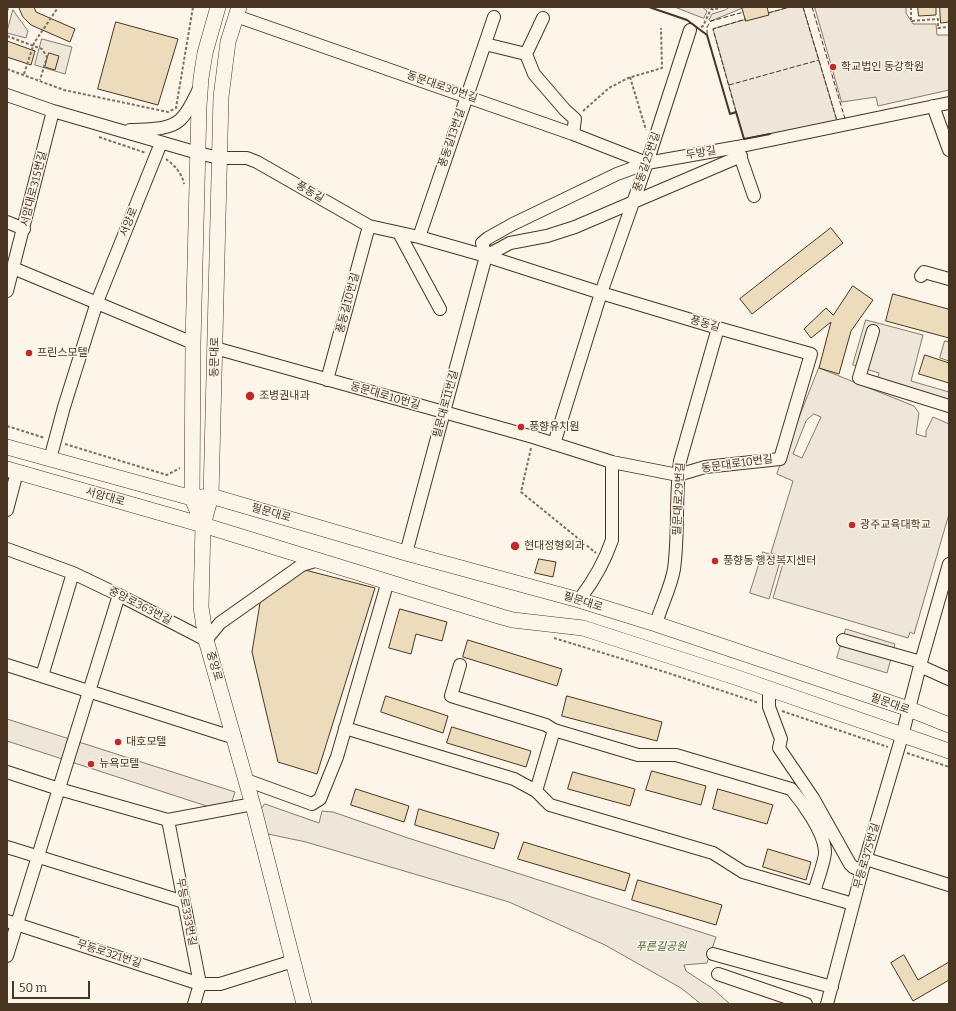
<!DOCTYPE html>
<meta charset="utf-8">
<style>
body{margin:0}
#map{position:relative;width:956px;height:1011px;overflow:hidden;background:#fbf6e9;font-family:Bitter,serif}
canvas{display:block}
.frame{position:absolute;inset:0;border:8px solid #4a3520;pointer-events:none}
.scale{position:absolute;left:12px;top:981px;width:78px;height:18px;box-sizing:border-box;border:2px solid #4a3520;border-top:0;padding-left:5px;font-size:12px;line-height:14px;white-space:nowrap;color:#4a3520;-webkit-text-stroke:3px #fbf6e9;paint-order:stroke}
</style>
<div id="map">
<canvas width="956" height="1011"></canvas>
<div class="frame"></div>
<div class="scale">50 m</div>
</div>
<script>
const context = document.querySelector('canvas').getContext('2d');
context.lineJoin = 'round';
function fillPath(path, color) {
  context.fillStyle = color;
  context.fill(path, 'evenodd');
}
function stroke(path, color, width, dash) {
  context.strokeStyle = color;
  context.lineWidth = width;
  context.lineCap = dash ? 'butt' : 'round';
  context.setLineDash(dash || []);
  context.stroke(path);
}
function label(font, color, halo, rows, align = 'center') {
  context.font = font + ' Bitter,"Noto Sans KR",serif';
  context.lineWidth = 3;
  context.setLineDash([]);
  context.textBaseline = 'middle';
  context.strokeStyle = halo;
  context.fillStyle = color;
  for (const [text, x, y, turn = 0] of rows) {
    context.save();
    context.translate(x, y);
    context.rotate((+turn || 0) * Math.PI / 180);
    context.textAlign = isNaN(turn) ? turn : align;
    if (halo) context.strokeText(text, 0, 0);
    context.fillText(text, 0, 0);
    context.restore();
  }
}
const green = new Path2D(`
 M675,7H702L707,11L704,18Z
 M730,7H745L711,21L709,20L712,14L725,10Z
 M790,7H803L837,121L744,139L713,29Z
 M815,7H906V13L913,24H936L937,35H949V90L878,106L876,97L842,102Z
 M13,10L28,31L26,38L7,33Z
 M42,39L72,47L65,74L35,65Z
 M945,341L949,342V361L940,358Z
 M819,368L914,406L919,413L916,434L926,437V431L933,417L949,424V514L914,634L910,632L908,638L773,598L785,557L771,553L793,481L777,474ZM814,414L821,417L802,458L793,454L806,421Z
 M763,552L781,558L769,599L750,593Z
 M7,719L235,792L228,813L7,741Z
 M265,804L319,823L322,811L333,812L408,838L716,937L707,963L684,965L686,971L712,988L730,1004H701L681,988L605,945L509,902L306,842L263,833L260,811Z`);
fillPath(green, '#ede6d9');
stroke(green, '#887966', 1);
const parking = new Path2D(`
 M866,320L923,335L911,381L949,392V402L877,382L879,373L853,365Z
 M846,629L895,644L887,673L837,658Z`);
fillPath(parking, '#ede7d9');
stroke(parking, '#887966', 1);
const building = new Path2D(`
 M19,7H34L36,12L75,29L70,42L31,25L23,17Z
 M742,7H767L769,15L746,21Z
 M918,7H936V15L919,16Z
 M940,7H949V22L941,23Z
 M116,22L178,39L158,105L98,89Z
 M7,41L35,51L31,65L7,57Z
 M49,53L59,56L55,70L45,67Z
 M831,228L843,243L752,314L740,299Z
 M853,286L873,300L851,331L839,374L819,368L831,322L811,338L804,329L826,308L833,315Z
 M893,294L948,309L949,306V338L886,321Z
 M925,355L949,363V383L919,374Z
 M539,559L556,562L553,577L535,573Z
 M301,569L375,588L317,774L278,762L252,652L260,603Z
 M400,609L447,622L442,641L416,634L411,654L389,648Z
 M468,640L562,669L557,686L463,657Z
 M386,696L448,716L443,733L381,712Z
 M567,696L662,722L657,741L562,716Z
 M452,727L531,751L526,767L447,743Z
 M652,771L706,786L701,805L646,790Z
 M573,772L635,789L630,806L568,789Z
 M356,789L409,806L404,822L351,805Z
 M718,789L773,805L767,824L713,809Z
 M419,809L499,833L494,849L415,825Z
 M524,842L630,874L625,891L518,859Z
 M768,849L811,862L806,880L763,867Z
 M638,880L722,905L716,925L632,900Z
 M904,955L918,980L949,962V980L913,1001L891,963Z`);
fillPath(building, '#ecdcbc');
stroke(building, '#4a3520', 1);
const minor = new Path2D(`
 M236,16L573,134L647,163
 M485,44L526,54L543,18
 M526,54L534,74L565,110L575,119L573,134
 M7,95L53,111L198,153L219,158H247L257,162L369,226L419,237L486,256L601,293L718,328L811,354L780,459L705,467L678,475L612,462L533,437L215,348
 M933,106L949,150
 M130,130C146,129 169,131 181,119C189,111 194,99 199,89
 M738,150L754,196
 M7,222L24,229
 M399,233L440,309
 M419,237L494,17
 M486,256L482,243L488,238L513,224L617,174L647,163L737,147L949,103
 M486,256L510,243L547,236L575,227L741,156
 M13,268L193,343
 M921,276L924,272L949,279
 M7,291L53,111
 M873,331L859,378L949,406
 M327,380L369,226
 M554,444L601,293L647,163L690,30
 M50,459L64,407L97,302L161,143
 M7,510L17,472
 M7,549L73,573L119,595L206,640L220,623L302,565L318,560
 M406,553L486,256
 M579,600C592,583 605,561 612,540V462
 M656,624C661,606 671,587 674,569C679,533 675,496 680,461L718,328
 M843,640L921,662
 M7,665L235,738
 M460,665L451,696L546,725L554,730L536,791L550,805L713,853L743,872L853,904
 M920,666L949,679
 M42,676L73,573
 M769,688V707L781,739L779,748L813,798L850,864L853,867L862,871
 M345,728L514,779L536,791
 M554,730L638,755H676L791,789C803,803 824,832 825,851C826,858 816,884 814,893
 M7,772L59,789L168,820L253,804
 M246,780L312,804L320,799L337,757L388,581
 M168,820L200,984L194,1004
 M7,847L184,902
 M866,859L949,885
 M7,921L200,984H220L293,961
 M713,954L832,987
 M7,956L119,595
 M718,974L806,1004
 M827,1004L862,871L902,736L921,662L949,564`);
const major = new Path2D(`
 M239,7L228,42L221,97L211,496L203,525L201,607L206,640L254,809L304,1004
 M7,447L192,498L211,496L406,553L579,600L656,624L909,709L949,725
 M7,469L203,525L502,617L513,620L583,628L735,677L949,751
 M203,525L192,498L193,343L199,106L201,78L205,53L218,7`);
stroke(minor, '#4a3520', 14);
stroke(major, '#4a3520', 16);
stroke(new Path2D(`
 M706,7L714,10L721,7
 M911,7V21L938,19V28L949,27
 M7,11L9,7
 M701,27L703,26L711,9
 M7,36L42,49L47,57L40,80
 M7,69L64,90L168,112L176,108L193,7
 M24,74L34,43L57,9L56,7
 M630,77L646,130
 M583,111L609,88L628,78L662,68L661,28
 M99,137L146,153
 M166,159C174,165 182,173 184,184
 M7,426L45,438
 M65,444L167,475L180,468
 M531,448L521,492L596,553
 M554,638L665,672L759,703
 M782,711L888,747
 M907,753L949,767`), '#7f6f5c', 2, [3, 2]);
stroke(minor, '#fbf6e9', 12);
stroke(major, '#fbf6e9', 15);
stroke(new Path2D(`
 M803,7L837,121
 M812,7L845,119
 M768,13L790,7
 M707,35V27L711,21L744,12
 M729,85L819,60
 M736,112L713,29L746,19`), '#4a3520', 1, [5, 2]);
stroke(new Path2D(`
 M508,7H511
 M649,7L687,20L707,35L730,114L736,112L744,139L770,134`), '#4a3520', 2);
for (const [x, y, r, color] of [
 [833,67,4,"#c62828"],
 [29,353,4,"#c62828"],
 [250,396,5,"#c62828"],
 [521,427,4,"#c62828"],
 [852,525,4,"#c62828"],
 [515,546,5,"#c62828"],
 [715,561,4,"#c62828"],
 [118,742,4,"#c62828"],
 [91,764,4,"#c62828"]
]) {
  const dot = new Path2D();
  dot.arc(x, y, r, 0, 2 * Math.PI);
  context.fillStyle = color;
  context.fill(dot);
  stroke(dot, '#fbf6e9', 1.5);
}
label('11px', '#4a3520', '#fbf6e9', [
 ["학교법인 동강학원",841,67],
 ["프린스모텔",37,353],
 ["조병권내과",259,396],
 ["풍향유치원",529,427],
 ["광주교육대학교",860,525],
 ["현대정형외과",524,546],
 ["풍향동 행정복지센터",723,561],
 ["대호모텔",126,742],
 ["뉴욕모텔",99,764]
], 'left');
label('11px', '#4a3520', '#fbf6e9', [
 ["동문대로30번길",442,87,19],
 ["풍동길13번길",452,138,-71],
 ["두방길",701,153,-10],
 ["풍동길25번길",647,162,-71],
 ["서암대로315번길",34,189,-76],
 ["풍동길",310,192,30],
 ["서양로",129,222,-68],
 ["풍동길10번길",348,303,-75],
 ["풍동길",705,324,16],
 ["동문대로",215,357,-89],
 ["동문대로10번길",385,396,16],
 ["필문대로11번길",446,404,-75],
 ["동문대로10번길",737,464,-8],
 ["서암대로",105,497,16],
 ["필문대로29번길",679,499,-87],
 ["필문대로",271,513,16],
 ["필문대로",583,602,17],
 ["중앙로363번길",140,606,27],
 ["중앙로",214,666,74],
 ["필문대로",890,704,19],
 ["무등로375번길",867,856,-74],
 ["무등로333번길",186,912,79],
 ["무등로321번길",109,954,18]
]);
label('italic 11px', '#436837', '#fbf6e9', [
 ["푸른길공원",661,947]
]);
</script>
